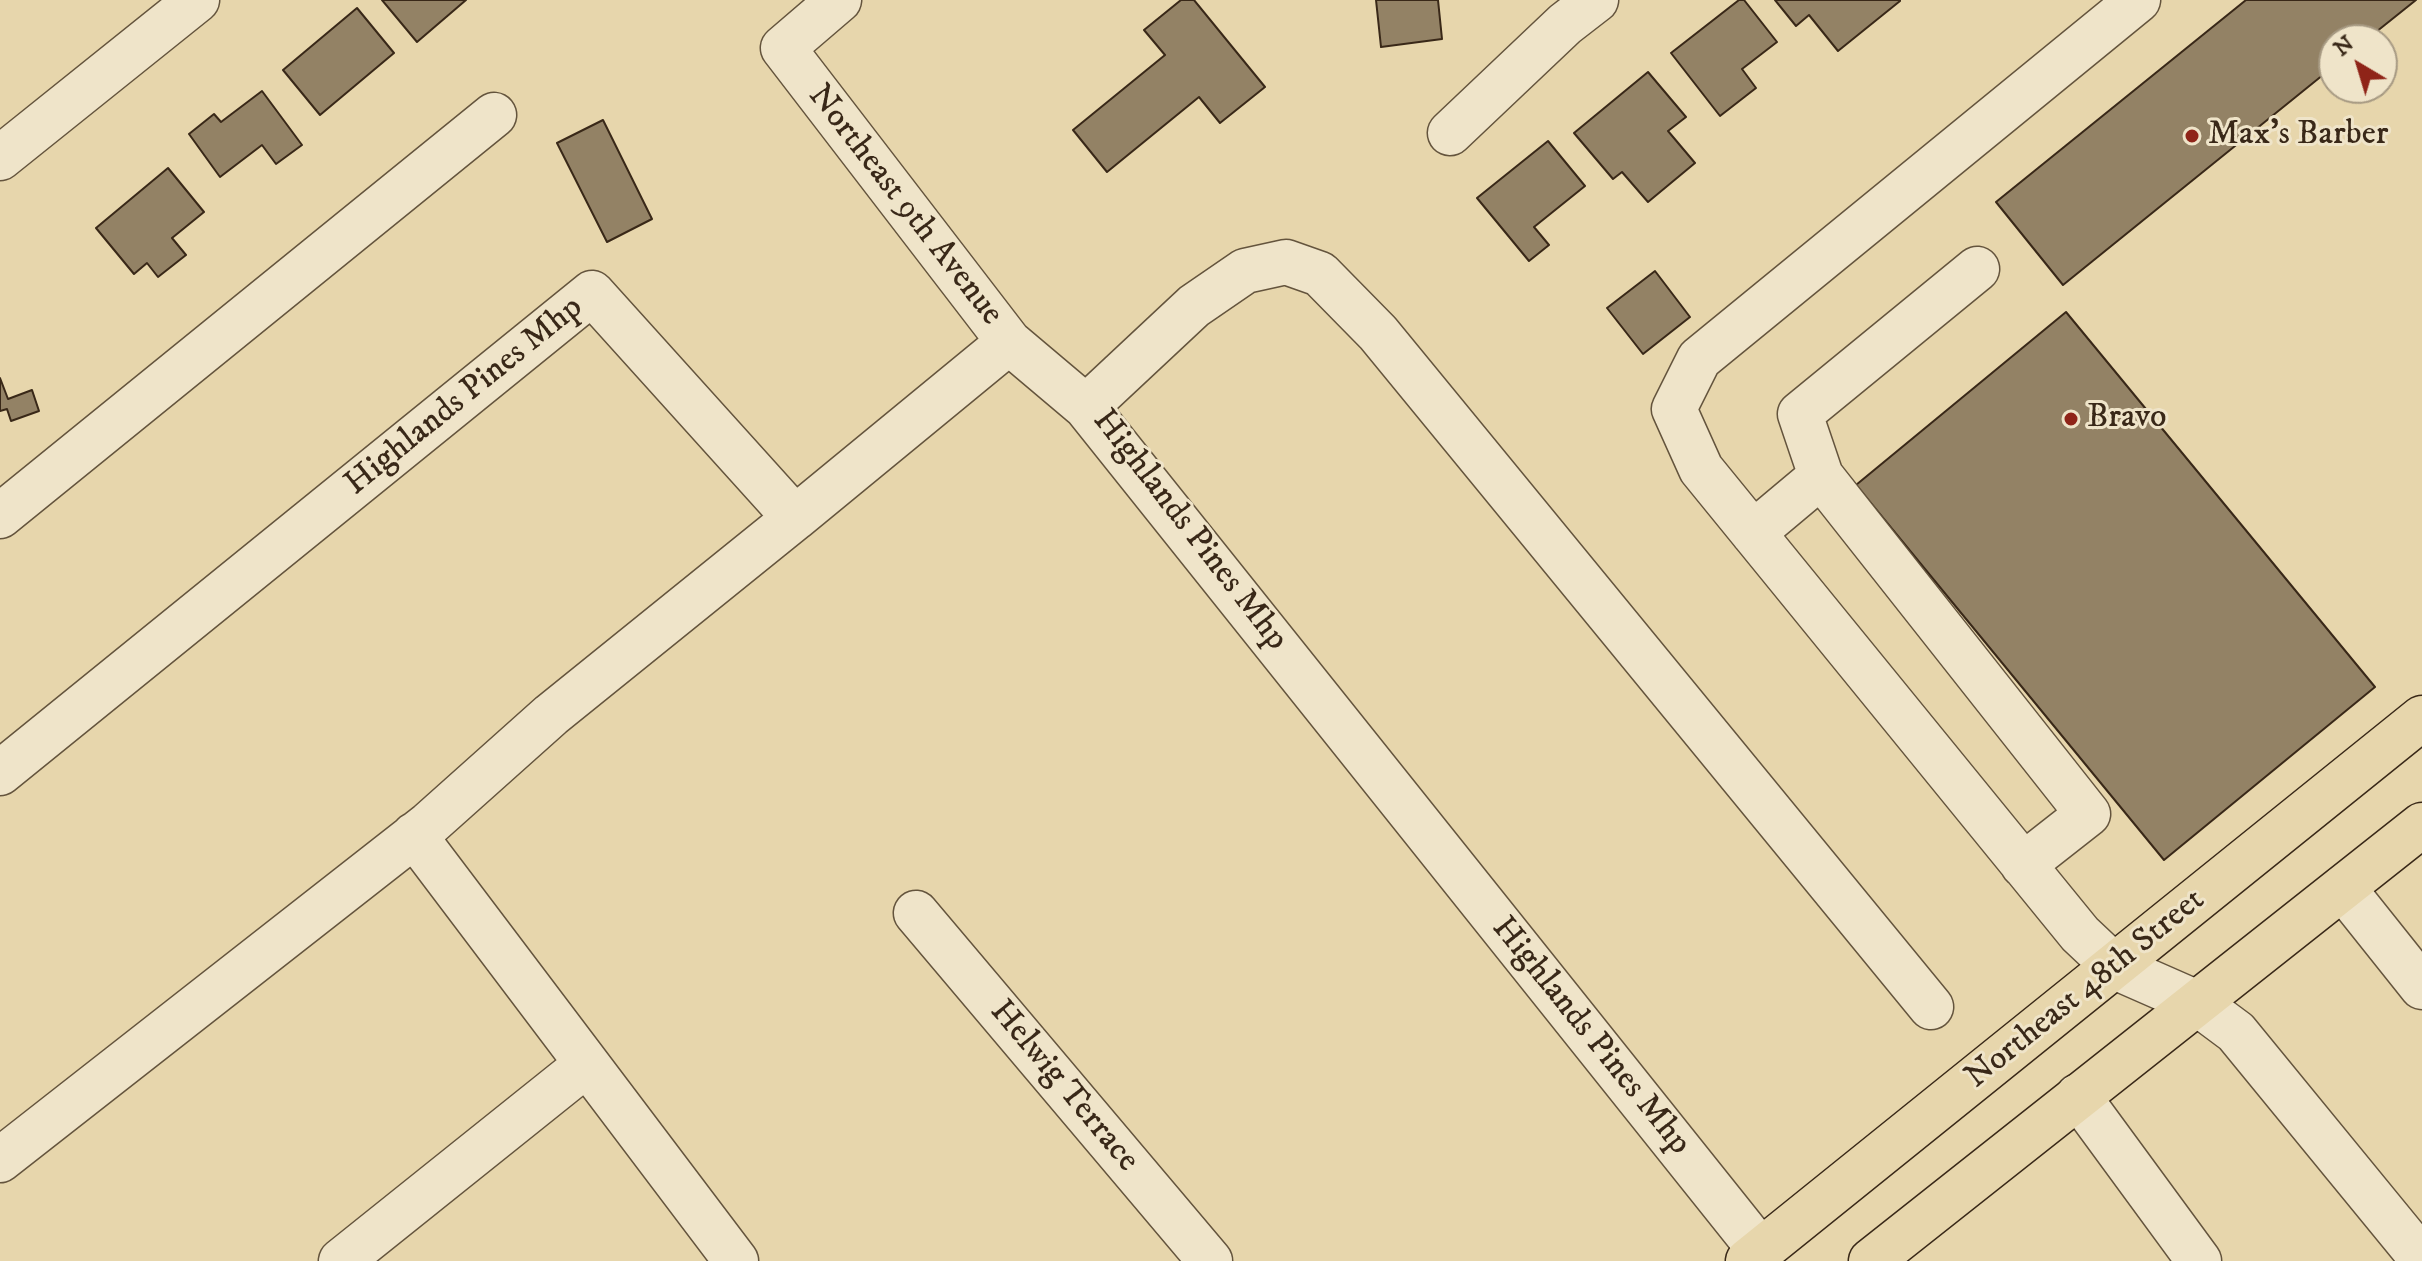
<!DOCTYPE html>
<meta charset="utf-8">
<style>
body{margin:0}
#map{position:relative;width:2422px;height:1261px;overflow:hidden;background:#e7d6ac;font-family:"IM FELL DW Pica",serif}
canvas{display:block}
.north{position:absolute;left:2318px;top:24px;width:80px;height:80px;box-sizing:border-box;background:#efe4c9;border:2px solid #a69982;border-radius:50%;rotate:322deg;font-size:22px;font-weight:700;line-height:32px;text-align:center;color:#392818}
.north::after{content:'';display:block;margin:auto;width:28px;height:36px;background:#8f2418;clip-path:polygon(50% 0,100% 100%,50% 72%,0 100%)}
</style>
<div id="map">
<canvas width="2422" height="1261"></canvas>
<div class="north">N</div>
</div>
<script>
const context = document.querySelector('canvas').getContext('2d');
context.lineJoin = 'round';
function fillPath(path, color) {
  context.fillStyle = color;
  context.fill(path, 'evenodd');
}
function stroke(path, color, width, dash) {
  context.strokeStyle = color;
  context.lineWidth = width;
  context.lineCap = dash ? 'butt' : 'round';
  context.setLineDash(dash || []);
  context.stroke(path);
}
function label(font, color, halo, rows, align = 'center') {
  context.font = font + ' "IM FELL DW Pica",serif';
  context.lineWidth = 6;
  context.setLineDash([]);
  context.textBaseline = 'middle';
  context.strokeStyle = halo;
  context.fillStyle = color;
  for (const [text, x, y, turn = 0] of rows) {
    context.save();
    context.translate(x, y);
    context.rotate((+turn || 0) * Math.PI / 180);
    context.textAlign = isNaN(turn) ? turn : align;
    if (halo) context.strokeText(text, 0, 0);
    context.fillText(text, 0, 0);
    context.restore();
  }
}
const building = new Path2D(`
 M382,0H466L417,42Z
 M1181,0H1194L1265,87L1220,123L1199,97L1107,172L1073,130L1165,55L1144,30Z
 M1376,0H1438L1442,39L1381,47Z
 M1739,0H1744L1777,42L1742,69L1756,88L1720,116L1671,53Z
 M1775,0H1900V1L1838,51L1809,15L1796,26Z
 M2246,0H2416L2366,40H2334V66L2063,285L1996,202Z
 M357,8L394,53L320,115L283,70Z
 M1648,72L1686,117L1668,131L1695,163L1648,202L1622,172L1613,179L1574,133Z
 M262,91L302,145L276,164L262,145L220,177L189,134L214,114L221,122Z
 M603,120L652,219L607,242L557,143Z
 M1548,141L1585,186L1534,227L1549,245L1529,261L1477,198Z
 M168,168L204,212L172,238L186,255L158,277L147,263L134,274L96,228Z
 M1655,271L1690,317L1643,354L1607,308Z
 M2066,312L2375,687L2164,860L1856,485Z
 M0,378L8,399L32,390L39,411L11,421L7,409L0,411Z`);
fillPath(building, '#938265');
stroke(building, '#392818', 2);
const minor = new Path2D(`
 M839,0L783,48L1009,342L1086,407L1760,1250
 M2138,0L1699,359L1674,409L1701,469L2080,934L2115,967L2197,1003L2236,1032L2422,1259
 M1450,133L1565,24L1596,0
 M0,158L197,0
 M1086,407L1194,306L1245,271L1286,262L1320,274L1378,333L1931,1007
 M1821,476L1800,414L1977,269
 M0,516L494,115
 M1753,533L1821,476L2088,814L2023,865
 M0,773L592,293L795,518L1009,342
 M414,835L736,1261
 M2343,888L2422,987
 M916,913L1210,1261
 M2078,1096L2199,1261
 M0,1160L429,824L551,715L795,518
 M341,1261L587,1064`);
const major = new Path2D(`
 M1748,1261L2422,718
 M1871,1261L2422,825`);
stroke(minor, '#64543d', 47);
stroke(major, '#392818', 47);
stroke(minor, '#efe4c9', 44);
stroke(major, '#e7d6ac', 44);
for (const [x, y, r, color] of [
 [2192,136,8,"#8f2418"],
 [2071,419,8,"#8f2418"]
]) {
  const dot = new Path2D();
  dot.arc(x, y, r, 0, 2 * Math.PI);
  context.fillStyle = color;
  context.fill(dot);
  stroke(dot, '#efe4c9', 3);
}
label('34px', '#392818', '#efe4c9', [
 ["Max’s Barber",2208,136],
 ["Bravo",2087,419]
], 'left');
label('34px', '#392818', '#efe4c9', [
 ["Northeast 9th Avenue",904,206,52],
 ["Highlands Pines Mhp",465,397,-39],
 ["Highlands Pines Mhp",1189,531,52],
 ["Northeast 48th Street",2086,990,-39],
 ["Highlands Pines Mhp",1590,1037,51],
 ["Helwig Terrace",1063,1087,50]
]);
</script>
